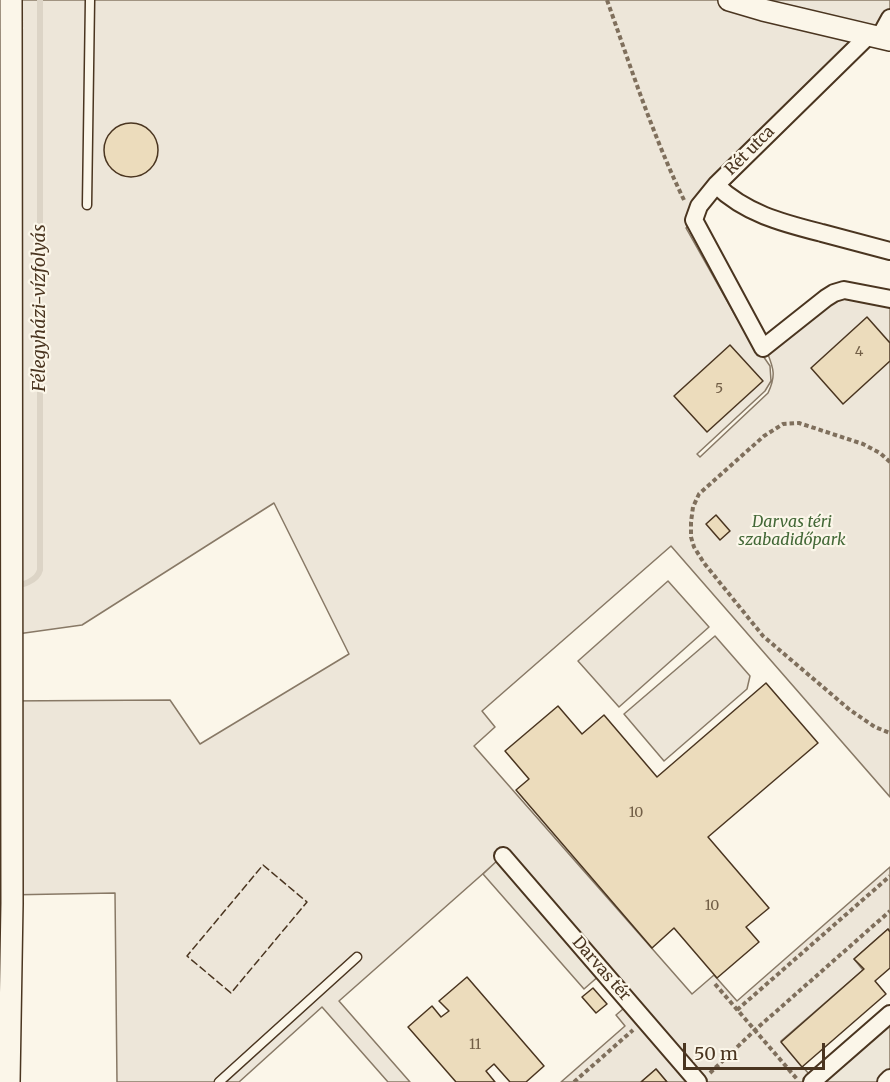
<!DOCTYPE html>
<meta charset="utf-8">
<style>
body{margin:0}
#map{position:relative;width:890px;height:1082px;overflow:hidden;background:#fbf6e9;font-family:Merriweather,serif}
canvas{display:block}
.scale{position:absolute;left:683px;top:1043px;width:142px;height:27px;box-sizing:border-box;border:3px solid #4a3520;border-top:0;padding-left:8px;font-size:18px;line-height:21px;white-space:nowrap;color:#4a3520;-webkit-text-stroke:4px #fbf6e9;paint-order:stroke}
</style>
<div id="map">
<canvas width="890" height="1082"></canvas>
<div class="scale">50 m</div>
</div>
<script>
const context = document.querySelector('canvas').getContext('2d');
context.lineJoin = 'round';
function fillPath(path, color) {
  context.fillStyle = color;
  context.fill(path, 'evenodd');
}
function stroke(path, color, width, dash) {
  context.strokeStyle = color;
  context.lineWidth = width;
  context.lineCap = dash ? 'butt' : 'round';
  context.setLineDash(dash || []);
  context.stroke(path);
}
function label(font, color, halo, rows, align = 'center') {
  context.font = font + ' Merriweather,serif';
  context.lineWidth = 4.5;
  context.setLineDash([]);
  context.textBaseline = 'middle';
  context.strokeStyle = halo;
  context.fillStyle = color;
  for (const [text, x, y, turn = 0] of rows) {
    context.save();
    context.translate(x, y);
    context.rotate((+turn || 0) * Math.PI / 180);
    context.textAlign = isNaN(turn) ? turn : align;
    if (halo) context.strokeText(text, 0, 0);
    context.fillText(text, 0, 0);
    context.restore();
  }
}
const green = new Path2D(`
 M2,0H890V12L874,40L686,228L736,317L770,366L771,381L765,391L697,454L700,457L768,393C776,376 774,369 767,352L836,296L890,302V797L671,546L482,711L495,727L474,746L692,994L714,975L737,1001L890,867V931L888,929L854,959L863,970L781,1041L814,1080L811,1082H667L656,1069L641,1082H561L625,1026L616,1015L630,1003L503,856L339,1001L410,1082H388L322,1007L239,1082H117L115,893L5,895L2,701L170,700L200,744L349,654L274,503L82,625L3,636Z
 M668,581L709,627L619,707L578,661Z
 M715,636L750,676L747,689L664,761L624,714Z`);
fillPath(green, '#ede6d9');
stroke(green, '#887966', 1.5);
const parking = new Path2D(`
 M499,859L600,975L584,989L483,874Z
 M890,1020V1074L881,1082H818Z`);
fillPath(parking, '#ede7d9');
stroke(parking, '#887966', 1.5);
stroke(new Path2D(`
 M0,590C13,586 36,585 40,570V0`), '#dcd4c6', 6);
const building = new Path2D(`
 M104 150a27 27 0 1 1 54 0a27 27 0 1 1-54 0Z
 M867,317L890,343V361L843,404L811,368Z
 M730,345L763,381L707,432L674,396Z
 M716,515L730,531L720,540L706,524Z
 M766,683L818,743L708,837L769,908L746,927L759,942L717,978L674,928L652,948L516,790L529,779L505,751L558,706L582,734L604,715L657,777Z
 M888,929L890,932V968L875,981L886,994L802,1067L781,1042L864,969L854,959Z
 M467,977L544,1066L526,1082H510L494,1064L486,1071L495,1082H456L408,1027L432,1006L441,1017L449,1011L439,1001Z
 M593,988L607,1004L596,1013L582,997Z
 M656,1069L667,1082H641Z`);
fillPath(building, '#ecdcbc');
stroke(building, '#4a3520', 1.5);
const service = new Path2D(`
 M87,205L90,0
 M219,1082L357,957`);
const minor = new Path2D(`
 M868,36L716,185L699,206L694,220L763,348L826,298L834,293L844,290L890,299
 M879,38L890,18
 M716,185C746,214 783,223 822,233C844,239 867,245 890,251
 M503,856L698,1082
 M812,1082L890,1014
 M886,1082L890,1078`);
const tertiary = new Path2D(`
 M729,0L763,10L890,40
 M9,1082L12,903L11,0`);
stroke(service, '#4a3520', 11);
stroke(minor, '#4a3520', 20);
stroke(tertiary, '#4a3520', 24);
stroke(new Path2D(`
 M607,0C631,68 653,136 684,200
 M890,462L880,453L863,444L799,423L783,424L764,436L699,494L693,507L691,522V537L694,547L704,563L763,636L850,710L875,727L890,733
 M715,984L797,1079
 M737,1010L890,876
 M710,1073L755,1030L890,911
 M574,1082L633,1030`), '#7f6f5c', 4, [4.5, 3]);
stroke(service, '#fbf6e9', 8);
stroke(minor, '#fbf6e9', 16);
stroke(tertiary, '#fbf6e9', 21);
stroke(new Path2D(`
 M263,865L307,902L231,993L187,956Z`), '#4a3520', 1.5, [8, 3]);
label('14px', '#725f47', null, [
 ["4",859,352],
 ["5",719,389],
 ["10",636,813],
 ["10",712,906],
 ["11",475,1045]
]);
label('16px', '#4a3520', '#fbf6e9', [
 ["Rét utca",750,151,-45],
 ["Darvas tér",601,969,49]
]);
label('italic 16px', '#436837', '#fbf6e9', [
 ["Darvas téri",792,522],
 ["szabadidőpark",792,540]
]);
label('italic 18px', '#4a3520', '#fbf6e9', [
 ["Félegyházi-vízfolyás",40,308,-90]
]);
</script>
